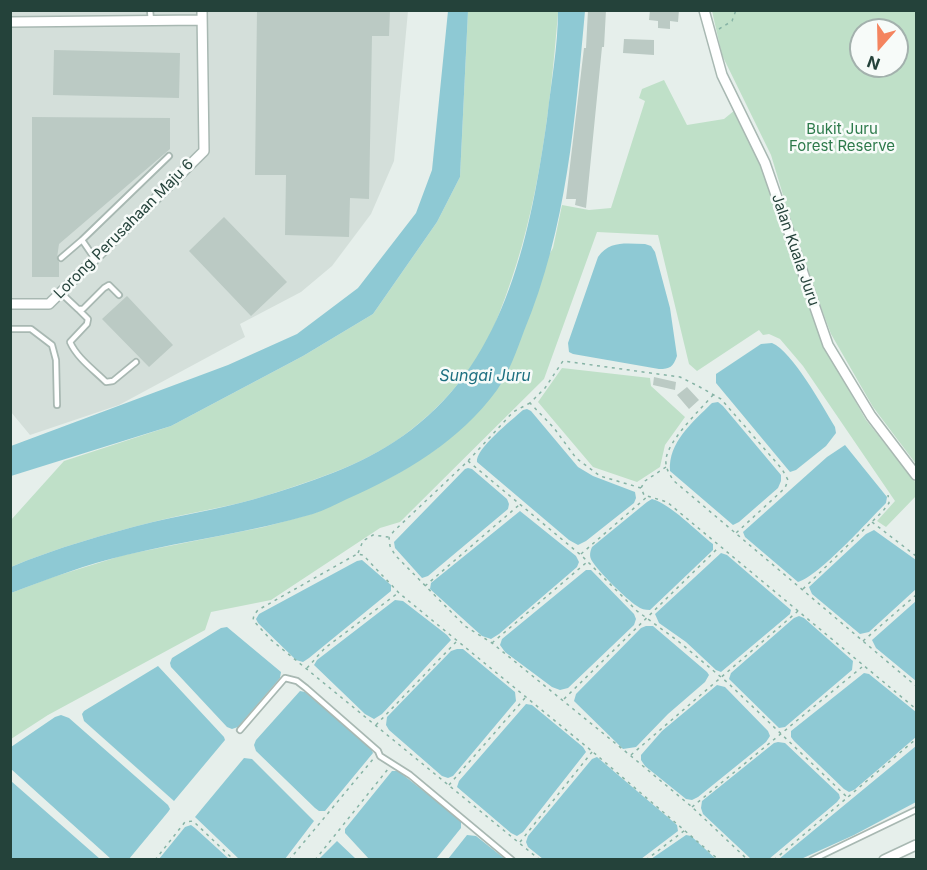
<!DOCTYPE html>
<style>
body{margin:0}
#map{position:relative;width:927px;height:870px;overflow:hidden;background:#e6efeb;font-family:Inter,sans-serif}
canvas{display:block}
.frame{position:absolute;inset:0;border:12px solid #24423a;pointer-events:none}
.north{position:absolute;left:849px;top:18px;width:60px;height:60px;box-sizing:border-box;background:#f7fbf9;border:2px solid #a3b1ad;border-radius:50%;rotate:200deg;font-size:16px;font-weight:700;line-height:24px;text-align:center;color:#24423a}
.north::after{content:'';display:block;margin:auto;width:21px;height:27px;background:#f4845f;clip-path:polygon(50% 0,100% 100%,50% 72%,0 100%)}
</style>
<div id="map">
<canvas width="927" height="870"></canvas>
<div class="frame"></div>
<div class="north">N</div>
</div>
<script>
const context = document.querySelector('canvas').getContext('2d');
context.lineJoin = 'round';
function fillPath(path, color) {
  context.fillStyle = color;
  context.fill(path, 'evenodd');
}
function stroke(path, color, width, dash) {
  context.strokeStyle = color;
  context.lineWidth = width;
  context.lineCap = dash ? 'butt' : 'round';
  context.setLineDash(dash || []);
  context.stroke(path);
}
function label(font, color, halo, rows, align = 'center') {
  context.font = font + ' Inter,sans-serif';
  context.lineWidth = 5;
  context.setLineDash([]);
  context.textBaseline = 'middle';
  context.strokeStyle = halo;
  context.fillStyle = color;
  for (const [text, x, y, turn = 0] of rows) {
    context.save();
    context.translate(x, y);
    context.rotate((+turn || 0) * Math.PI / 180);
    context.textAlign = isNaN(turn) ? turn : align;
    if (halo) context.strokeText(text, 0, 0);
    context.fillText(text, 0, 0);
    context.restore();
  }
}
fillPath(new Path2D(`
 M11,11H408L394,161L371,214L332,266L301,292L240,324L245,337L119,405L30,435L11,412Z`), '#d4dfda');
fillPath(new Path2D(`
 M468,11H558V13C550,109 539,207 505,298C498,316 492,335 481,352C463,381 439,408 412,429C371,462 318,479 268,495C231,507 191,512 153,522C105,534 56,548 11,567V520L64,461L171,426L303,356L373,314L437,222L460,177Z
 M712,11H916V464L873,407L831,334L799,248L771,155L722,55ZM861,30H897V66H861Z
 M664,80L687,125L724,119L735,110L761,167L825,348L866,420L916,483V496L886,527L877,521L895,501L803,366L780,339L769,334L763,335L759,330L697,371L689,364L658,235L597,232L544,379L400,522L380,528L271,600L211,612L205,630L48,715L11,739V593L53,577L124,555L264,527L315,513L399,473L438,448L553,248L562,205L589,210L611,208L645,101L639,98L642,89Z
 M562,368L650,378L651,386L685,417L665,445L660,467L637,482L593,467L538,402Z`), '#bfe0c8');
fillPath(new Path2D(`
 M448,11H468L460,177L437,222L373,314L303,356L171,426L11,476V446L228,365L297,334L358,288L416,213L432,170Z
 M558,11H585C575,120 567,228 524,331C517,350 509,373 497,390C460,441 404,474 347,499C336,504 325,510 313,514C252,532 188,540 126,555C87,564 48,579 11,593V567C56,548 105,534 153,522C191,513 231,507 268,495C317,480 370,462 411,430C507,358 531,231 547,119C551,83 558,47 558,11Z
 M645,244L651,246L655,252L670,308L677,356C673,367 670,369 659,369L573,354L569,352L568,343L598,257C610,240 627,244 645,244Z
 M772,343C792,351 823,407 835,427L836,433L826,446L796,470L790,472L716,383V374L761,344Z
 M718,402L723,406L781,475V481L778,488L739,522L733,525L670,471C668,442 693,422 712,403Z
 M527,409L531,411L578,467L593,476L635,492L636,498L634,503L586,541L578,545L569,540L477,462C475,449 512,420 523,410Z
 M845,445L887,497L886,503C867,522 820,575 798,582L745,537L743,532L827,457Z
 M468,468L472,469L507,499L509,504L508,509L428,576L422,578L395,548L394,542L465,469Z
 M652,499C672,505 696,531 713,544V550L650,610C645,610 641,609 637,606C626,599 598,571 592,561C589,556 590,552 592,547L647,502Z
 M520,511L576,556L579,562L577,567L499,634L491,639L482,636L430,589L431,583Z
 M874,530L916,560V589L869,632L860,634L812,594L809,587L866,534Z
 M721,553L727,555L791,610L790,614L721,672L716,670L686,642L659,623L655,614Z
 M362,560L391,585V591L309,658L303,662L296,660L258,623L256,619L259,614L357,561Z
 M586,570H591L634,614L636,619L634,625L568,688L560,690L552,687L505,652L500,645L502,639Z
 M395,600L403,601L447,635L451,640L382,714L374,719L365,714L314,665L317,660Z
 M916,601V681L876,648L872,640Z
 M799,616L804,618L853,661L852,670L785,727L779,728L729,679L731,673L794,618Z
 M646,626H653L707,672L709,675L705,682L668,714L636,747L623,749L574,701L576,694L641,628Z
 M227,627L281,672L280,678L238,727L232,729L227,727L171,667L170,663L172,658L221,628Z
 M457,649H463L515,692L516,701L453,776L448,778L442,776L389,730L386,725L387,717L451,651Z
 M158,666L224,737L225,740L174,801L84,721L82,714L84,711Z
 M864,673L869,674L916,712V737L854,790L849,792L844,789L794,741L791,737V731Z
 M717,685L725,687L768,731L770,736L766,742L698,797L692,800L686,799L645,766L641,760V755L662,731Z
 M300,691L305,692L371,748L373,753L325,811H319L315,808L256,751L254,745L256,740Z
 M526,704L532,705L583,747L586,752L523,832L517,836L511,833L457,787L459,781Z
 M61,715L69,718L168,805L170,809L168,812L129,859H111L11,769V747L55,717Z
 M778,742L785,743L839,794L840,798L837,802L769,859H751L703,814L701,808L702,801L774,743Z
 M916,746V802L854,835L801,859H779Z
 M597,757L677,825L678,831L641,859H543L528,847L526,842L528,836L592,759Z
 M244,758L252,759L314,821L285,859H239L195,817Z
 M392,771H398L461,820V828L436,859H369L345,833V829Z
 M10,781H11L100,859H11Z
 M191,825L195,828L229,859H159L185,827Z
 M467,835L476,836L505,859H448Z
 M686,835L691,836L716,859H651Z
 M337,841L356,859H319Z`), '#8ec9d4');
fillPath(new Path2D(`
 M257,10H390L389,36H372L369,199L350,198L349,237L285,235L286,175H255Z
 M588,10H606L604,47H602L586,208L575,205L576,199H566L584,48H586Z
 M650,10H679L678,22L670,21V29L658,28V21L649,20Z
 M624,39L654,40V55L623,53Z
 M54,50L180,53L179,98L53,95Z
 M32,117L170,118V149L59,244L57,258L59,262V277H32Z
 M224,217L287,282L251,316L189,251Z
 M127,296L173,345L149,367L102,319Z
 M654,377L676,382L675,390L653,385Z
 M687,387L699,400L689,409L677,395Z`), '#bbcac4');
const service = new Path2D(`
 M150,10L151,21
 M61,258L82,240
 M95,259L82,240L169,156
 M61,293L78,309H83L104,288L109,285L119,295
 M78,309L88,319L87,324L70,342C77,358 94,370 106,382L113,381L136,362
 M10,329H31L52,345L56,360L57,405
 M240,730L285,678L297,681L306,688L378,751L380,756L410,775L512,860
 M812,860L916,810`);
const minor = new Path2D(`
 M704,10L722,75L765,163L828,345L871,416L916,475
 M10,22L202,20
 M10,304H49L204,151L202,10
 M884,860L916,845`);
stroke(service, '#a8b8b2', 8);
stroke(minor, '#a8b8b2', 12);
stroke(new Path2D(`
 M719,29L732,21L736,10
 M713,395C700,410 669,439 666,459C665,467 669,474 674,481L916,686
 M530,403L513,412L468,461L394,531L389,537L390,546L395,555L465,626L492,643L631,756L692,807L748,860
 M468,461L582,556L637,611L678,641L728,683L848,798
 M666,467L645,481L641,488L644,495L667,502L916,709
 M641,488L600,476L576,458L554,428L530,403L545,388L563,361L680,377L698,386L721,399L782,469L788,480L785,488L735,534
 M872,522L916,556
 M358,553L363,541L373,535L388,537
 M581,554L648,496
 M425,586L519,505
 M803,589L883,511L889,503L888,495
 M863,641L916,595
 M492,643L587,562
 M307,668L325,648L398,593
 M564,699L719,547
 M376,725L456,642
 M631,755L798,611
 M449,785L525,698
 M692,807L862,667
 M520,842L592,752
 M155,860L185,822L193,821L234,860
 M289,860L374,758
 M315,860L388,769
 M540,860L270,639L253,620L254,615L258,610L357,554L363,555L399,593L593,752L719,860
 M646,860L685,830
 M774,860L916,739`), '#86b3a5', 1.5, [3, 4.5]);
stroke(service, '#fff', 4.5);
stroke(minor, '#fff', 9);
label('15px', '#2d7a4b', '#f7fbf9', [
 ["Bukit Juru",842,129],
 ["Forest Reserve",842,146]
]);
label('15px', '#24423a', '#f7fbf9', [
 ["Lorong Perusahaan Maju 6",124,229,-45],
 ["Jalan Kuala Juru",795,250,71]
]);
label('italic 16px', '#1c6f80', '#f7fbf9', [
 ["Sungai Juru",485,376]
]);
</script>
